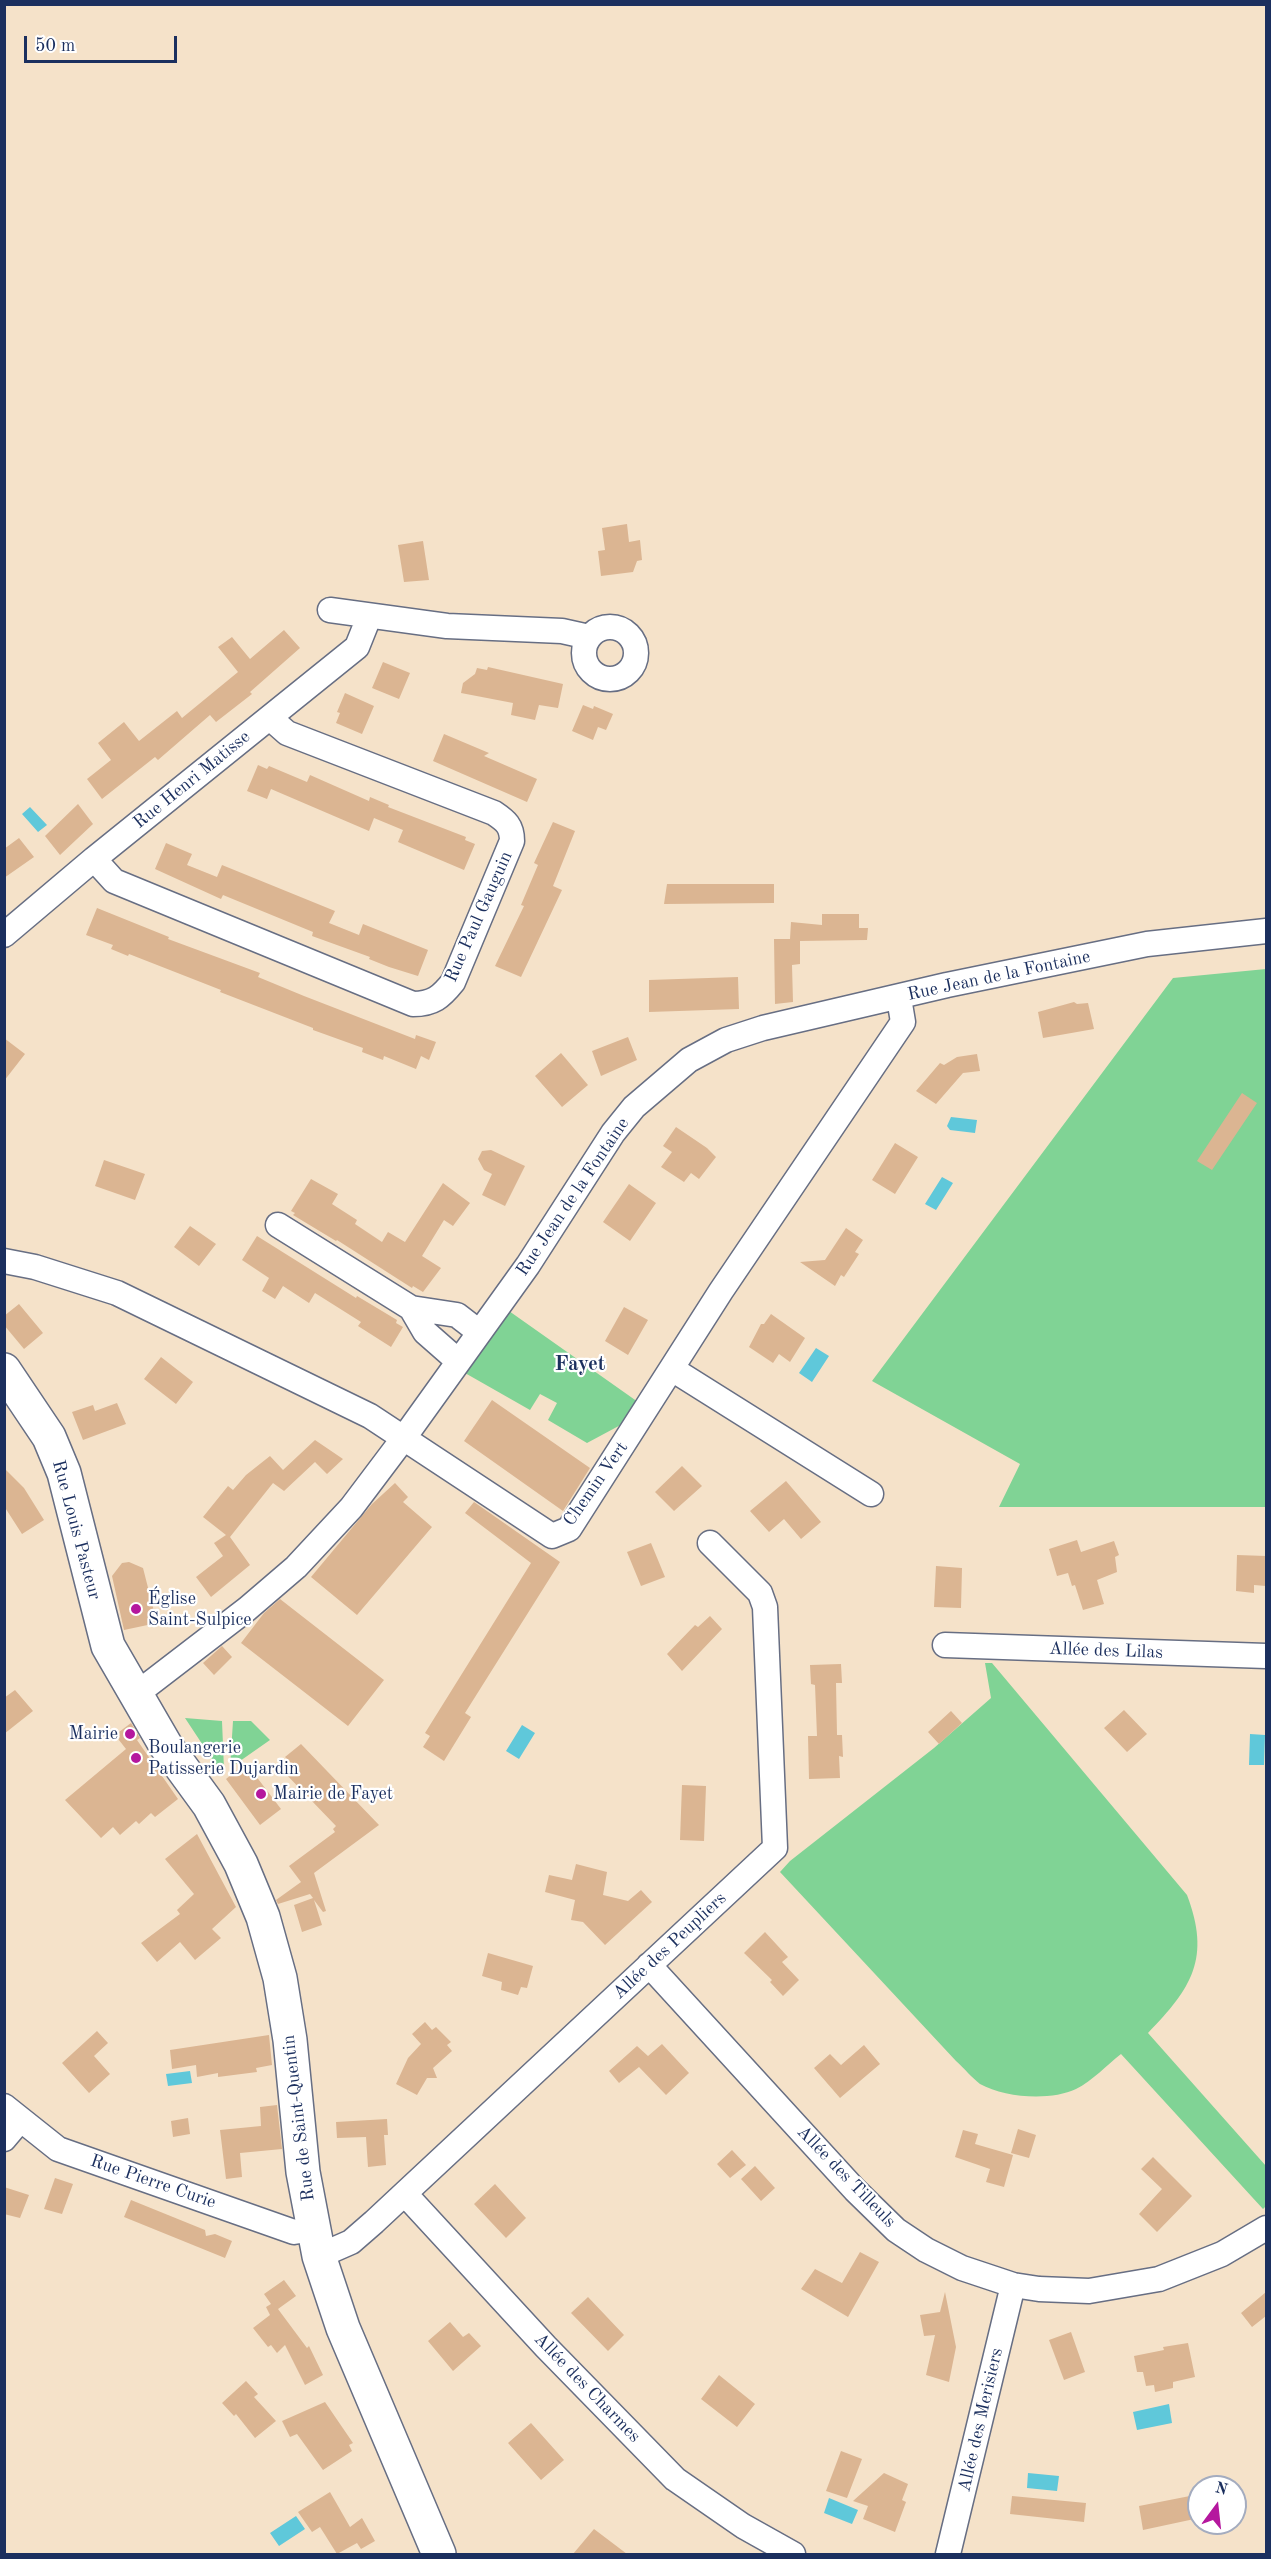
<!DOCTYPE html>
<meta charset="utf-8">
<style>
body{margin:0}
#map{position:relative;width:1271px;height:2559px;overflow:hidden;background:#f5e2c9;font-family:"Old Standard TT",serif}
canvas{display:block}
.frame{position:absolute;inset:0;border:6px solid #1b2f5e;pointer-events:none}
.north{position:absolute;left:1187px;top:2475px;width:60px;height:60px;box-sizing:border-box;background:#fff;border:2px solid #a4acbf;border-radius:50%;rotate:15deg;font-size:16px;font-weight:700;line-height:24px;text-align:center;color:#1b2f5e}
.north::after{content:'';display:block;margin:auto;width:21px;height:27px;background:#b5179e;clip-path:polygon(50% 0,100% 100%,50% 72%,0 100%)}
.scale{position:absolute;left:24px;top:36px;width:153px;height:27px;box-sizing:border-box;border:3px solid #1b2f5e;border-top:0;padding-left:8px;font-size:18px;line-height:21px;white-space:nowrap;color:#1b2f5e;-webkit-text-stroke:4px #fff;paint-order:stroke}
</style>
<div id="map">
<canvas width="1271" height="2559"></canvas>
<div class="frame"></div>
<div class="north">N</div>
<div class="scale">50 m</div>
</div>
<script>
const context = document.querySelector('canvas').getContext('2d');
context.lineJoin = 'round';
function fillPath(path, color) {
  context.fillStyle = color;
  context.fill(path, 'evenodd');
}
function stroke(path, color, width, dash) {
  context.strokeStyle = color;
  context.lineWidth = width;
  context.lineCap = dash ? 'butt' : 'round';
  context.setLineDash(dash || []);
  context.stroke(path);
}
function label(font, color, halo, rows, align = 'center') {
  context.font = font + ' "Old Standard TT",serif';
  context.lineWidth = 4.5;
  context.setLineDash([]);
  context.textBaseline = 'middle';
  context.strokeStyle = halo;
  context.fillStyle = color;
  for (const [text, x, y, turn = 0] of rows) {
    context.save();
    context.translate(x, y);
    context.rotate((+turn || 0) * Math.PI / 180);
    context.textAlign = isNaN(turn) ? turn : align;
    if (halo) context.strokeText(text, 0, 0);
    context.fillText(text, 0, 0);
    context.restore();
  }
}
fillPath(new Path2D(`
 M1266,969V1507H999L1020,1464L872,1381L1173,978Z
 M509,1311L638,1402L628,1421L587,1443L548,1420L557,1403L540,1394L530,1410L465,1373Z
 M985,1663H992L1187,1895C1211,1958 1192,1988 1148,2033L1266,2166V2206L1263,2209L1121,2054C1107,2065 1092,2081 1076,2089C1051,2101 1005,2098 980,2084C972,2078 964,2068 956,2061L780,1872L790,1861L934,1748L991,1698Z
 M185,1718L222,1721L224,1769L218,1768Z
 M233,1721H251L270,1740L230,1768Z`), '#80d395');
fillPath(new Path2D(`
 M30,807L47,825L38,832L22,814Z
 M951,1117L977,1120L975,1133L950,1130L947,1126Z
 M942,1177L953,1183L936,1210L925,1204Z
 M816,1348L829,1356L812,1382L799,1373Z
 M522,1725L535,1733L519,1759L506,1751Z
 M1250,1734L1265,1735L1264,1765H1249Z
 M190,2071L192,2083L168,2086L166,2074Z
 M1169,2404L1172,2423L1137,2430L1133,2412Z
 M1028,2473L1059,2476L1057,2491L1027,2488Z
 M829,2498L858,2510L852,2524L824,2513Z
 M296,2516L305,2529L279,2546L270,2533Z`), '#5fc8da');
fillPath(new Path2D(`
 M627,524L629,542L640,540L642,560L637,561L633,572L601,576L598,551L605,550L602,528Z
 M423,541L429,580L404,582L398,545Z
 M284,630L300,648L250,692L252,694L216,722L210,715L158,760L155,757L102,799L87,779L111,760L98,743L124,722L139,741L177,711L182,718L238,672L218,647L232,637L250,659Z
 M383,662L410,673L399,699L372,688Z
 M488,667L563,684L558,708L539,705L535,720L511,715L513,703L461,693L463,683L475,674L477,668L487,670Z
 M345,693L374,706L362,734L336,723L340,713L337,712Z
 M583,705L593,709L594,706L613,714L606,730L598,727L593,740L572,731Z
 M444,734L489,753L484,756L537,779L527,802L433,761Z
 M258,765L267,769L269,766L307,782L310,775L369,801L370,797L389,805L388,807L466,837L465,840L475,844L464,870L398,842L403,830L374,818L369,831L271,789L267,799L247,791Z
 M78,804L93,824L60,855L45,836Z
 M553,822L575,831L553,886L562,890L521,977L495,966L524,906L521,905L538,865L534,863Z
 M19,838L34,857L4,878V849Z
 M166,843L192,854L187,865L217,877L222,865L335,911L329,923L359,935L363,924L428,950L418,976L389,967L369,959L370,957L312,936L313,932L223,895L221,899L155,869Z
 M667,884H774V903L664,904Z
 M97,908L169,937L168,939L260,973L258,977L304,996L415,1039L416,1035L436,1042L429,1060L421,1056L416,1069L384,1056L383,1060L362,1052L363,1048L313,1030V1028L220,992L221,990L129,954L128,956L111,949L113,945L86,935Z
 M822,914H859V928H868L867,940L800,941V964L792,965L793,1002L775,1004L774,939H790L791,922L822,925Z
 M738,977L739,1009L649,1012V980Z
 M1074,1002L1077,1004L1088,1003L1094,1029L1043,1038L1038,1012Z
 M628,1037L637,1060L601,1076L592,1051Z
 M4,1038L25,1054L4,1081Z
 M561,1053L588,1085L562,1107L535,1076Z
 M977,1054L980,1071L963,1073L936,1104L916,1091L940,1063L944,1065L957,1057Z
 M1242,1093L1257,1103L1212,1170L1197,1161Z
 M676,1127L707,1148L716,1157L699,1179L691,1173L684,1182L661,1167L672,1152L663,1146Z
 M895,1143L918,1157L895,1194L872,1180Z
 M491,1150L525,1166L505,1206L482,1195L492,1174L484,1170L478,1159L482,1151Z
 M104,1160L145,1174L135,1200L95,1186Z
 M311,1179L338,1194L332,1204L357,1220L355,1224L382,1242L388,1232L405,1242L443,1183L470,1203L453,1226L444,1220L422,1256L441,1268L423,1292L413,1286L412,1288L337,1240L336,1241L293,1215L295,1213L291,1211Z
 M629,1184L656,1203L630,1241L603,1222Z
 M190,1226L216,1244L199,1266L174,1247Z
 M846,1228L863,1240L855,1252L859,1254L844,1277L841,1275L835,1286L800,1262L825,1260Z
 M257,1236L356,1298L357,1296L397,1320L396,1323L403,1327L391,1347L358,1326L361,1322L315,1293L309,1303L283,1286L275,1299L262,1291L269,1278L242,1260Z
 M19,1304L43,1333L24,1349L4,1325V1316Z
 M624,1307L648,1320L628,1355L605,1341Z
 M771,1314L805,1338L790,1362L779,1354L773,1363L749,1347L761,1324H764Z
 M161,1357L193,1382L176,1404L144,1379Z
 M492,1400L590,1468L563,1511L464,1441Z
 M117,1403L126,1424L83,1440L72,1412L93,1405L95,1411Z
 M315,1440L343,1459L327,1474L315,1462L284,1491L273,1483L230,1537L250,1565L211,1597L196,1577L223,1556L214,1543L226,1535L203,1517L228,1486L233,1490L246,1475L270,1456L283,1470Z
 M682,1466L702,1486L674,1511L655,1492Z
 M4,1468L24,1488L44,1520L22,1534L4,1506Z
 M786,1481L821,1522L801,1539L784,1519L769,1532L750,1511Z
 M395,1483L408,1497L403,1502L432,1527L357,1615L311,1577L372,1504Z
 M474,1502L560,1562L465,1713L471,1717L444,1761L423,1747L430,1736L425,1733L531,1563L465,1513Z
 M1077,1540L1081,1552L1114,1541L1119,1555L1115,1557L1117,1572L1097,1580L1104,1604L1083,1610L1075,1585L1072,1586L1068,1573L1057,1576L1049,1549Z
 M651,1543L665,1577L641,1586L627,1552Z
 M1237,1555L1266,1556V1586L1254,1585V1593L1236,1591Z
 M129,1562L143,1568L157,1623L124,1630L112,1576L122,1563Z
 M936,1566L962,1568L961,1608L934,1607Z
 M280,1599L384,1680L348,1726L241,1643L264,1613Z
 M710,1616L722,1629L682,1671L667,1654L695,1625L698,1627Z
 M222,1646L232,1657L214,1675L203,1663Z
 M841,1664L842,1683H836L837,1735H842L843,1757L839,1756L840,1778L809,1779L808,1736H817L815,1685L811,1684L810,1665Z
 M15,1690L33,1711L4,1734V1698Z
 M1124,1710L1147,1734L1127,1752L1104,1728Z
 M951,1711L962,1723L939,1744L928,1732Z
 M131,1723L140,1738L137,1740L178,1799L155,1817L151,1813L139,1824L136,1821L120,1835L113,1827L101,1838L65,1800L126,1749L115,1735Z
 M301,1744L379,1825L314,1873L326,1911L323,1912L314,1900L322,1925L302,1932L294,1905L313,1898L310,1894L278,1904L276,1900L301,1882L289,1866L335,1832L333,1829L336,1826L282,1770L291,1763L285,1757Z
 M246,1763L281,1809L260,1825L226,1779Z
 M682,1785L706,1786L704,1841L680,1840Z
 M197,1834L236,1907L212,1929L221,1938L195,1960L180,1942L157,1962L141,1943L180,1914L177,1910L194,1894L165,1859Z
 M576,1864L607,1872L603,1895L628,1901L641,1890L652,1902L605,1945L583,1922L571,1920L575,1900L545,1892L549,1875L572,1880Z
 M765,1932L788,1957L782,1962L799,1980L783,1996L770,1982L772,1980L744,1953Z
 M488,1953L533,1966L527,1988L521,1987L518,1995L501,1990L502,1982L482,1976Z
 M425,2022L432,2030L436,2027L451,2042L447,2045L452,2051L433,2068L437,2078H427L417,2095L396,2084L408,2058L421,2044L412,2034Z
 M97,2031L108,2043L94,2056L110,2074L89,2093L62,2063Z
 M269,2035L272,2065L256,2068L257,2072L218,2077V2073L197,2077L196,2065L172,2069L170,2050Z
 M662,2044L689,2073L666,2095L639,2067L619,2083L609,2071L637,2046L648,2056Z
 M864,2045L880,2064L840,2098L814,2068L830,2054L841,2065Z
 M277,2105L282,2149L240,2153L242,2177L226,2179L220,2130L261,2126L260,2107Z
 M188,2118L190,2134L173,2137L171,2121Z
 M387,2119L388,2135H384L386,2165L368,2167L366,2137L337,2138L336,2122Z
 M1018,2129L1036,2135L1029,2158L1011,2153Z
 M963,2130L978,2134L975,2144L1013,2155L1004,2187L986,2182L990,2169L955,2157Z
 M732,2150L746,2165L730,2178L717,2164Z
 M1153,2157L1192,2196L1157,2232L1139,2214L1162,2189L1141,2169Z
 M755,2166L775,2188L761,2201L741,2179Z
 M55,2178L73,2184L62,2214L44,2209Z
 M495,2184L526,2218L506,2238L474,2204Z
 M4,2187L29,2195L20,2218L4,2214Z
 M131,2200L205,2230L206,2236L215,2234L232,2241L225,2258L124,2217Z
 M860,2252L879,2262L848,2317L801,2289L815,2269L842,2283Z
 M284,2280L296,2296L278,2309L307,2348L309,2346L323,2375L305,2385L285,2345L277,2353L271,2345L268,2347L253,2328L270,2315L266,2307L271,2304L264,2294Z
 M945,2292L956,2347L949,2382L926,2375L935,2335L924,2336L920,2315L940,2312Z
 M1266,2292V2316L1252,2327L1241,2313Z
 M588,2297L624,2335L608,2351L571,2313Z
 M450,2322L463,2337L469,2333L481,2346L453,2371L428,2341Z
 M1071,2332L1085,2372L1064,2380L1049,2340Z
 M1188,2343L1195,2377L1173,2382V2388L1155,2392L1154,2385L1146,2386L1143,2372H1137L1134,2356L1164,2350L1163,2347Z
 M719,2375L755,2404L737,2427L701,2399Z
 M246,2381L258,2394L254,2397L276,2421L255,2438L236,2414L234,2416L222,2403Z
 M325,2402L353,2443L349,2445L352,2451L323,2470L297,2434L290,2437L282,2421Z
 M531,2423L564,2460L541,2480L508,2443Z
 M841,2451L862,2459L847,2498L826,2491Z
 M884,2473L908,2484L902,2500L906,2502L895,2532L863,2519L868,2506L853,2501Z
 M330,2492L350,2527L362,2518L375,2541L361,2549L357,2543L337,2554L320,2527L312,2532L298,2512Z
 M1195,2495L1199,2518L1143,2530L1139,2506Z
 M1012,2496L1086,2503L1084,2522L1010,2514Z
 M594,2529L627,2554H573Z`), '#dbb592');
const minor = new Path2D(`
 M330,610L447,626L562,631L589,637
 M584 653a26 26 0 1 1 52 0a26 26 0 1 1-52 0Z
 M94,859L114,881L413,1004C433,1004 441,997 453,982L512,841C512,826 506,821 494,813L287,733L270,718
 M4,935L94,859L357,647L369,617
 M278,1225L411,1308
 M4,1261L35,1267L117,1293L370,1416L552,1536L569,1529L721,1291L903,1022L899,998
 M458,1361L425,1332L411,1308L457,1315L479,1332
 M672,1369L871,1494
 M945,1645L1266,1656
 M135,1695L247,1609L296,1567L351,1508L403,1439L528,1265L613,1133L634,1107L689,1060L726,1040L763,1028L947,985L1147,944L1266,931
 M649,1965L855,2190L896,2230L926,2250L962,2268L1013,2285L1039,2289L1089,2291L1159,2279L1222,2254L1266,2228
 M4,2106L58,2149L294,2232L313,2229
 M4,2139L20,2120
 M405,2194L546,2347L675,2479L743,2526L793,2554
 M319,2256L351,2242L374,2222L775,1848L765,1607L760,1593L710,1543
 M948,2554L1013,2285`);
const secondary = new Path2D(`
 M4,1370L49,1437L64,1473L108,1646L166,1746L209,1805L241,1864L263,1917L280,1978L290,2040L303,2172L319,2256L343,2328L439,2554`);
stroke(minor, '#676e83', 27);
stroke(secondary, '#676e83', 36);
stroke(minor, '#fff', 24);
stroke(secondary, '#fff', 33);
for (const [x, y, r, color] of [
 [136,1609,6,"#b5179e"],
 [130,1734,6,"#b5179e"],
 [136,1758,6,"#b5179e"],
 [261,1794,6,"#b5179e"]
]) {
  const dot = new Path2D();
  dot.arc(x, y, r, 0, 2 * Math.PI);
  context.fillStyle = color;
  context.fill(dot);
  stroke(dot, '#fff', 2);
}
label('18px', '#1b2f5e', '#fff', [
 ["Rue Henri Matisse",192,780,-39],
 ["Rue Paul Gauguin",479,917,-66],
 ["Rue Jean de la Fontaine",999,976,-12],
 ["Rue Jean de la Fontaine",573,1197,-56],
 ["Chemin Vert",596,1484,-55],
 ["Rue Louis Pasteur",76,1530,75],
 ["Allée des Lilas",1106,1651,2],
 ["Allée des Peupliers",670,1946,-43],
 ["Rue de Saint-Quentin",299,2118,-97],
 ["Allée des Tilleuls",846,2177,46],
 ["Rue Pierre Curie",153,2182,19],
 ["Allée des Charmes",587,2388,46],
 ["Allée des Merisiers",981,2420,-77]
]);
label('18px', '#1b2f5e', '#fff', [
 ["Église",148,1599],
 ["Saint-Sulpice",148,1620],
 ["Mairie",118,1734,"right"],
 ["Boulangerie",148,1748],
 ["Patisserie Dujardin",148,1769],
 ["Mairie de Fayet",273,1794]
], 'left');
label('bold 21px', '#1b2f5e', '#fff', [
 ["Fayet",580,1364]
]);
</script>
